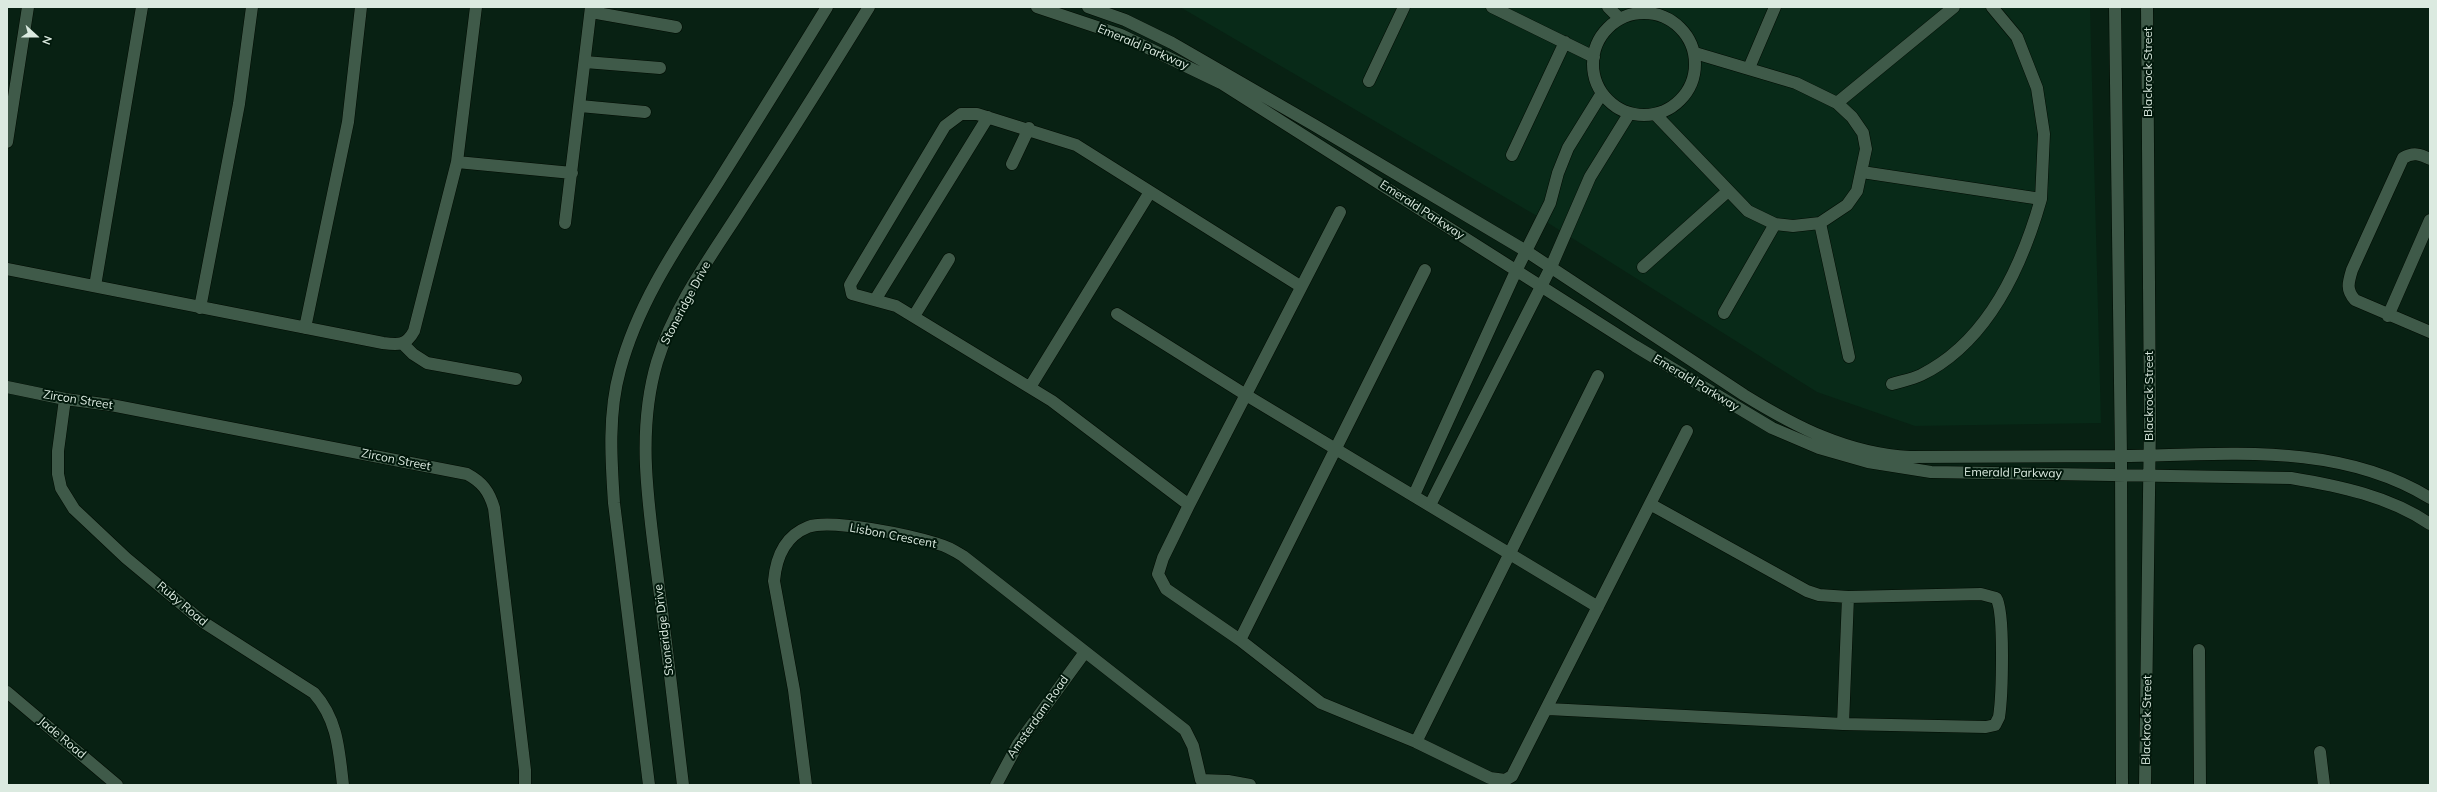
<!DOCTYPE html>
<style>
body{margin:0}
#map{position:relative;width:2437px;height:792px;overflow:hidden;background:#082113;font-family:Mulish,sans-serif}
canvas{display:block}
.frame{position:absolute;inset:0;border:8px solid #dbeae0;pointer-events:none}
.north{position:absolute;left:16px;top:16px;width:40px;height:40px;-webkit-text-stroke:3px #01180b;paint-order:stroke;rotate:111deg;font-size:11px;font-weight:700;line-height:16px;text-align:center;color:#dbeae0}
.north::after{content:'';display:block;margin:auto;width:14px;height:18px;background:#dbeae0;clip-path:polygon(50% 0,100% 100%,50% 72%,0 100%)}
</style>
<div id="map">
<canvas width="2437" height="792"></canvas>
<div class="frame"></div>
<div class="north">N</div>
</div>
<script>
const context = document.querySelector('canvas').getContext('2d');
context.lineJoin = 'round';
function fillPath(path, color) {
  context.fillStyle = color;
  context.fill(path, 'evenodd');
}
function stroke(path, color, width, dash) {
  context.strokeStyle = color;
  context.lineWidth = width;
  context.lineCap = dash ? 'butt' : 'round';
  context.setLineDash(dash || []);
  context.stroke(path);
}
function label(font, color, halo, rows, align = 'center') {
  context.font = font + ' Mulish,sans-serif';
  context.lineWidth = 4;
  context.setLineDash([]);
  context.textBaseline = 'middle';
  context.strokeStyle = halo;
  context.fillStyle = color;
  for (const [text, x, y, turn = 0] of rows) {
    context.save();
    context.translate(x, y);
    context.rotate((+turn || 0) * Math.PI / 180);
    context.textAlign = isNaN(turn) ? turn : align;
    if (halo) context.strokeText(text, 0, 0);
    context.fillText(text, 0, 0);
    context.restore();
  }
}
fillPath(new Path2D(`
 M1180,7H2090L2101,423L1915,426L1817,392L1537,216Z`), '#082a18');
const minor = new Path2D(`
 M1037,7L1121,35L1221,83L1635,346L1772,428L1819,448L1868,462L1931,472L2291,478C2339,486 2389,496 2430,524
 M1088,7L1125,20L1172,43L1314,125L1526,251L1744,395C1796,427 1848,454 1910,457C1980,457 2050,456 2121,456C2225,455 2337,441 2430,498
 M1492,7L1594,57
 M1608,7L1620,19
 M2115,7L2121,456L2122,785
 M591,12L676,27
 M1593 64a51 51 0 1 1 102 0a51 51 0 1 1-102 0Z
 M585,62L660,68
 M1749,68L1775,7
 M1369,81L1404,7
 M1837,103L1954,7
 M580,106L645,112
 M1655,114L1748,211L1775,224L1793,226L1820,223L1847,205L1857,191L1866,149L1863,133L1852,117L1837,103L1796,83L1695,53
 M7,142L28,7
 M1512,155L1565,42
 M2430,159C2420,154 2413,152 2403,158L2352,270C2348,283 2346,290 2355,300L2430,332
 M457,162L572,173
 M1012,164L1029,128
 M1862,172L2041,199L2044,134L2037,88L2017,37L1992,7
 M1340,212L1189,505L1163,558L1158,574L1166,589L1240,640L1321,703L1416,742L1490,778L1505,780L1512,776L1687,431
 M565,223L591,7
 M1820,223L1849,357
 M1643,267L1728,191
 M7,269L383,343C398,345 406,346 414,331L457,162L476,7
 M95,286L142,7
 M875,300L988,117
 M200,308L239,104L252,7
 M1724,313L1775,224
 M1117,314L1246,395L1598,607
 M914,316L949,259
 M2388,316L2430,220
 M305,328L348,122L361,7
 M403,344L413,354L427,363L516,379
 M1892,384C1902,381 1913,379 1921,375C1988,342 2022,266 2041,199
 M7,387L65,399L111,405L467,474C482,482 489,491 494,508L525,770V785
 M1030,387L1150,192
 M65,399L58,451V474L61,488L74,509L126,558L203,622L314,693C338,720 339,751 343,785
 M1414,495L1516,271L1550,203L1558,173L1568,148L1602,93
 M1189,505L1052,401L896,306L852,294L850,285L854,278L945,126L961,114H977L1076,145L1300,286
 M1430,505L1551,267L1590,177L1629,114
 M1240,640L1425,270
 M2199,650L2200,785
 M7,692L117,785
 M1548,709L1843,724L1986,727L1995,725L1999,717C2002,698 2005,611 1996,598L1981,594L1848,597L1819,595L1807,591L1650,504
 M1843,724L1848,597
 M1416,742L1598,376
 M2320,752L2324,785
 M1201,780L1228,781L1250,785
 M649,785L614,503C611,459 608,413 620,370C638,302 679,243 717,184C754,125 791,66 827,7
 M683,785C675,719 668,654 659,588C650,513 635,436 657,362C675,303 715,251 747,200C789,136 829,72 869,7
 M806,785L794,690L774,581C776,558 785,536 808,527C831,518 913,536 938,544C947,546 955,551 963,556L1185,730L1193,746L1201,780
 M996,785L1018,744L1085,652
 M2145,785L2150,422L2147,7`);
stroke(minor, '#000b02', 13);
stroke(minor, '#3f5a49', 12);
label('12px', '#dbeae0', '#01180b', [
 ["Emerald Parkway",1143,47,23],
 ["Blackrock Street",2148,72,-90],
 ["Emerald Parkway",1422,210,33],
 ["Stoneridge Drive",686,303,-62],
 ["Emerald Parkway",1696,383,31],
 ["Blackrock Street",2149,396,-90],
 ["Zircon Street",78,400,9],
 ["Zircon Street",396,460,11],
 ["Emerald Parkway",2013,473,1],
 ["Lisbon Crescent",893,536,11],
 ["Ruby Road",182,604,40],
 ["Stoneridge Drive",664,630,-97],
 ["Amsterdam Road",1038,717,-55],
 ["Blackrock Street",2147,720,-89],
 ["Jade Road",62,738,40]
]);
</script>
